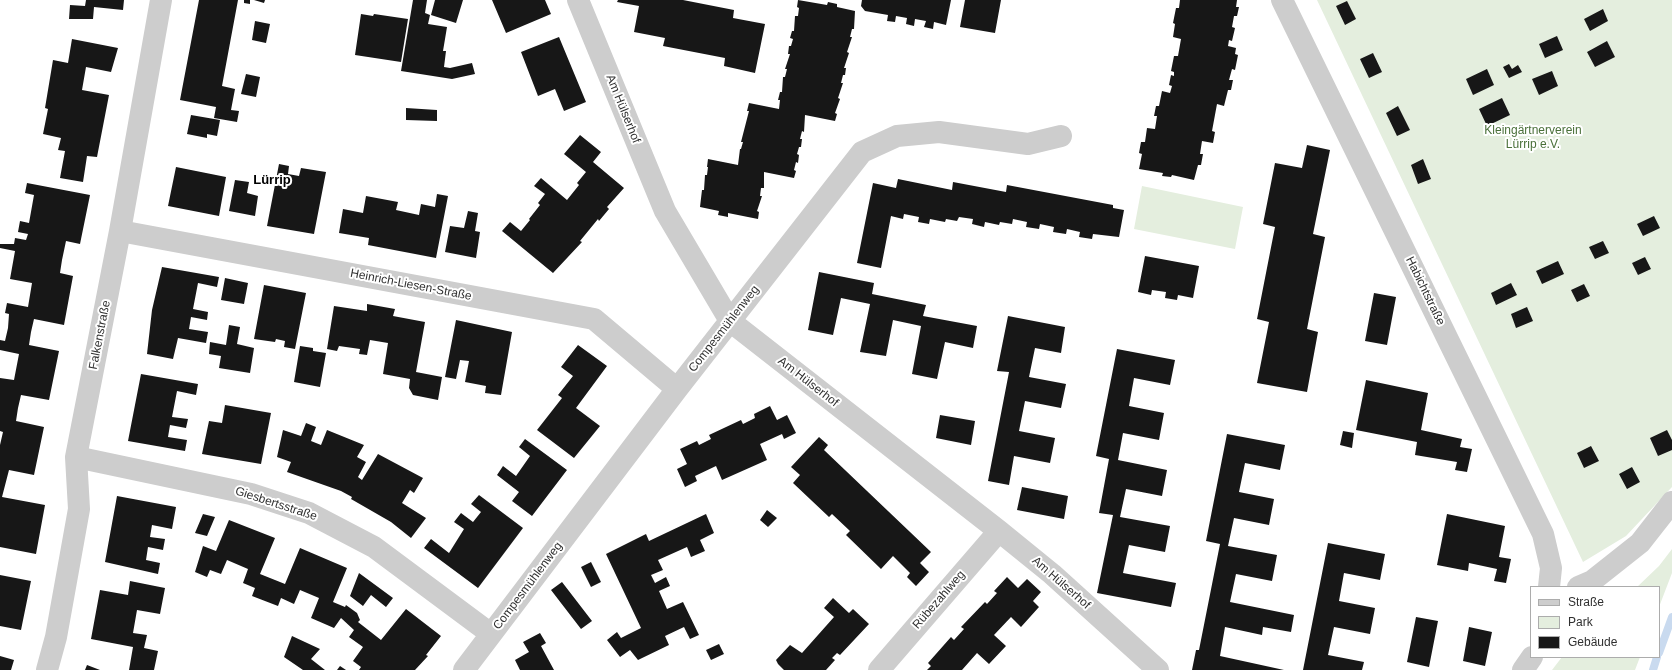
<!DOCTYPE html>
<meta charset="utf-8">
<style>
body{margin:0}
#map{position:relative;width:1672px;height:670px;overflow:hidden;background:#fff;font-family:Arial,sans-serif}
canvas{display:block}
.legend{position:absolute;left:1530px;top:586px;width:130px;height:72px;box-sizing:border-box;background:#fff;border:1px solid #acacac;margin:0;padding:5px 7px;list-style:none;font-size:12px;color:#303030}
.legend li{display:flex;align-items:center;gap:8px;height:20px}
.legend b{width:20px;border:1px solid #acacac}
</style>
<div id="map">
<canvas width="1672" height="670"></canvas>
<ul class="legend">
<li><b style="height:5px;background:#cdcdcd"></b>Straße</li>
<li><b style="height:11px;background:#e4eede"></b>Park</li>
<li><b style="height:11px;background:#171717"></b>Gebäude</li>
</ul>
</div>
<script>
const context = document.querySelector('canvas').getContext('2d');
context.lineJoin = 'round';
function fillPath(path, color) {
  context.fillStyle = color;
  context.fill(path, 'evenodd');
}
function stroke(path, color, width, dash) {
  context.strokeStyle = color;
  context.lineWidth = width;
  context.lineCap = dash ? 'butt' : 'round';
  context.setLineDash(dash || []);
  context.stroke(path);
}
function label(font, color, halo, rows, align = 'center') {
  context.font = font + ' Arial,sans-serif';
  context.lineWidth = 4;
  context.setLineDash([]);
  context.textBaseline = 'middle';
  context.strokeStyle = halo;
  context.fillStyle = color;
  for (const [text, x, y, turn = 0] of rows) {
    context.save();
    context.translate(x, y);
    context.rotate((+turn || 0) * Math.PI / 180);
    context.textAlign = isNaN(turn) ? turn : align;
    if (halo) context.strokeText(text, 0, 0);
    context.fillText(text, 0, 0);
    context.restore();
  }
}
fillPath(new Path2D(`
 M1317,0H1672V487L1626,536L1583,562Z
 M1142,186L1243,207L1235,249L1134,229Z
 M1672,549V573L1659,607V587H1637L1659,566Z
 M1562,657H1640L1635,670H1552Z`), '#e4eede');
stroke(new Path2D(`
 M1659,653L1672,617
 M1653,670L1657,657`), '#c9daef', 8);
fillPath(new Path2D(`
 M86,0H124L123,10L94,7L93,19H69L70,5L85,6Z
 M199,0H238L222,86L235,89L231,110L239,111L237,122L214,118L216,107L180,100Z
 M244,0H250V4L244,3Z
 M254,0H265L264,3Z
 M413,0H427L425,13L430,15L428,24L447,27L443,51H446L444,67L450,68L472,63L475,74L452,79L401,71Z
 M435,0H463L456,23L431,15Z
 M492,0H545L551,14L506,33Z
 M618,0H683L734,10L733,18L765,24L755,73L724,66L725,58L663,46L665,38L634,32L639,6L617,2Z
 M798,0L827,5L828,2L837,4V7L855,11L854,29H852L850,37H852L847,52L849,53L844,68H846L845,75H843L841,83H843L838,98L840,99L835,113L837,114L835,121L805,115L804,132L802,131L800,139H802L801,147H799L797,154L799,155L798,163L796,162L794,170L796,171L794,178L764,172V188H761L760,196H762L757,211L759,212L758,219L728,213V217L718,215L719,211L700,207L702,190H704L705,175H707L708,167H707L708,159L738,165L740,149H741L743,142H741L749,111H747L749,103L779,109L780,100H778L780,92H782L783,77H785L787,69H785L790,54H788L789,46H791L793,39L790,38L792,31H794L795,16H798L799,8L797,7Z
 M862,0H951L946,25L934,22L933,29L924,27L926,21L915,19L914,26L906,24L907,18L896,16L895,22L887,21L888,15L865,11L861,6Z
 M965,0H1001L995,33L960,27Z
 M1180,0H1237L1236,7H1239L1237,16H1234L1232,27L1235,28L1232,41L1229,40L1228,46L1236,48L1235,54L1238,55L1235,70L1232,69L1229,80H1233L1231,90H1228L1224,106L1217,104L1212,131L1215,132L1213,143L1202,141L1200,154H1203L1201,165H1198L1194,180L1172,175L1171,177L1162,176L1163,173L1139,169L1142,154L1139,153L1141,142H1145L1147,128L1155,129L1157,116H1154L1156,106H1159L1162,91L1170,93L1172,86L1169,85L1171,75L1174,76V72L1171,71L1174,56H1178L1181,39L1173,37L1175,24L1173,23L1176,8H1179Z
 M1347,1L1356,19L1345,25L1336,6Z
 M1603,9L1608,21L1590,31L1584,19Z
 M361,14L373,16L374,14L408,19L401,62L355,55Z
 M255,21L270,24L266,43L252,40Z
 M1557,36L1563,50L1545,58L1539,44Z
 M559,37L586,102L564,111L555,89L538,96L521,52Z
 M72,39L118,48L111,72L86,67L82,90L109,95L97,157L87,156L83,182L60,178L65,151L58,150L61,138L43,134L48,109L45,108L53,60L68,63Z
 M1607,41L1615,57L1595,67L1587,52Z
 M1373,53L1382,72L1369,78L1360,59Z
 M1509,64L1512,69L1518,65L1522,72L1509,78L1503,67Z
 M1487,69L1494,85L1473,95L1466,79Z
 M1552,71L1558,86L1539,95L1532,79Z
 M246,74L260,77L256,97L241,94Z
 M1502,98L1510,115L1487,126L1479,109Z
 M1398,106L1410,130L1397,136L1386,113Z
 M406,108L437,110V121L406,120Z
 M191,115L220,120L217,136L207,134V138L187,134Z
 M580,135L601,152L593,162L624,188L607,207L609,209L599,221L598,219L580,241L582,242L553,273L502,231L510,222L521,231L530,220L529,219L540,205L538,203L545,194L534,186L541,178L567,200L579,185L577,183L586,172L564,154Z
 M1307,145L1330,150L1313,234L1325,237L1307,329L1318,332L1307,392L1257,383L1269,322L1257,319L1275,227L1263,224L1275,163L1302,168Z
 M1423,159L1431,179L1418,184L1411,165Z
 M279,164L289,166L288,174L299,176L301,168L326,172L314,234L267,226Z
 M176,167L226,177L219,216L168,206Z
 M898,179L952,190L953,182L1006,192L1007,185L1113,205V208L1124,210L1119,237L1093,234L1092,239L1079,237L1080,232L1067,229L1066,234L1053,232L1054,227L1040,224L1039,229L1026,227L1027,222L1013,219L1012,224L1000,222L999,225L985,222L984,227L972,224L973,219L959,217L957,221L946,219L945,222L930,219L929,224L918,222L919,217L904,214L903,219L891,216L881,268L857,263L873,183L896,188Z
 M235,180L249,182L247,193L258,196L255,216L229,211Z
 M27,183L90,195L80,244L66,241L62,260L60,273L73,276L64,325L34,319L31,332L29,345L59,351L49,400L21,395L18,408L16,421L44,427L34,475L9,470L2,497L45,505L36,554L0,547V445L3,432L0,431V378L14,380L19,354L0,350V340L5,341L8,328L9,314L5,313L7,303L28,307L32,283L10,279L15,251L0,248V244H14L15,238L26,240L28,234L18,232L20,221L29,223L34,195L25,193Z
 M437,194L448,196L436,258L368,245L369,238L339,233L343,209L363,213L366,196L398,202L396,210L419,215L421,204L435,207Z
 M468,211L478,213L475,231L480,232L476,258L445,252L450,226L464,228Z
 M1654,216L1660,228L1643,236L1637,224Z
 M1603,241L1609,253L1595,259L1589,247Z
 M1145,256L1199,266L1193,298L1178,295L1177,300L1165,298L1166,292L1152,290L1151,295L1138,292Z
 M1645,257L1651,269L1638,275L1632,263Z
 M1558,261L1564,274L1542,284L1536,271Z
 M162,267L219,277L217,287L198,283L193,309L208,312L207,320L191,317L189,329L208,332L206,343L178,338L173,359L147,354L152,310Z
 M819,272L874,283L872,294L926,305L923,316L977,326L973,348L945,342L937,379L912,374L921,326L893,320L886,356L860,352L870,304L841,298L833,335L808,330Z
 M225,278L248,283L244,304L221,300Z
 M1511,283L1517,295L1496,305L1491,293Z
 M1584,284L1590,296L1577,302L1571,290Z
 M264,285L306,293L295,349L284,347L285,341L276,339L275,342L254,339Z
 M1374,293L1396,297L1387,345L1365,341Z
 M367,304L395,309L393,316L425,322L416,372L442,377L438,400L413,395L409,388L410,379L383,374L388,343L370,340L367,355L359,354L360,349L339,346L337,351L327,349L334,306L367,311Z
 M1527,307L1533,321L1516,328L1511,314Z
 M1008,316L1065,327L1061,353L1035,348L1029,377L1066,384L1061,408L1025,401L1019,431L1055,438L1050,463L1014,456L1009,485L988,481L1009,372L997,371Z
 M456,320L512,332L501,395L485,393L486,386L465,382L469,361L460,360L456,379L445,377Z
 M229,325L240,327L237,344L254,348L250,373L219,368L221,356L209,354L210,342L226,345Z
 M578,345L607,366L576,408L600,426L574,458L537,430L562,398L558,395L573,376L561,367Z
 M300,346L313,348V351L326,353L320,387L294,382Z
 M1117,349L1175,360L1170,385L1134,378L1129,406L1164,413L1159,440L1123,433L1118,460L1167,470L1162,496L1126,489L1120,517L1170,526L1165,552L1129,545L1123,573L1176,583L1171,607L1097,593L1113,515L1099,513L1109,459L1096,456Z
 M141,374L198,384L196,395L177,391L172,417L188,419L186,428L170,425L168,437L187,440L185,451L128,441Z
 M1366,380L1428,393L1421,430L1462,439L1460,447L1472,449L1467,472L1455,470L1457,462L1415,455L1417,442L1356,430Z
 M225,405L271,413L261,464L202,454L209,421L222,423Z
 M770,406L777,420L787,415L796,433L784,439L782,434L760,444L767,460L722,480L716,466L695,476L697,481L685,487L677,469L687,464L680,449L697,441L699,445L711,439L709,435L741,420L743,424L755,418L754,414Z
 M940,415L975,421L971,445L936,438Z
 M306,423L316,427L311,441L321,445L327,430L364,445L357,457L366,462L358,477L362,480L378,454L423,478L414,493L410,490L402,503L426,518L411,538L391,522L351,499L352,497L341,491L287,472L291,462L277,457L283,430L301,436Z
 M1667,430L1672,440V450L1658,456L1650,438Z
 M1343,431L1354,433L1352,448L1340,445Z
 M1227,434L1285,445L1280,470L1245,463L1239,492L1274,499L1269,525L1234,518L1228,546L1277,555L1272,581L1236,574L1230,602L1294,615L1291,632L1263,627L1262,635L1225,627L1220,656L1284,670H1192L1196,650H1199L1220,544L1206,541Z
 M819,437L828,445L824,450L931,552L920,563L929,572L916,586L907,577L910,573L893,556L881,569L846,535L850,531L832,514L829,517L793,483L800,475L791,467Z
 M525,439L567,470L532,516L512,501L519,492L497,475L503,466L516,476L530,456L519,447Z
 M1591,446L1599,461L1584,468L1577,453Z
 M1632,467L1640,482L1627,489L1619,474Z
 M1022,487L1068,496L1064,519L1017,510Z
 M479,495L523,528L478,588L424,548L431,539L449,553L464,529L454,522L461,513L473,522L481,512L471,504Z
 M117,496L176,507L172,529L152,525L150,537L165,539L163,550L148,547L146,560L160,563L158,574L105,562Z
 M767,510L777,518L768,527L760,520Z
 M203,514L215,517L207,536L195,533Z
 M706,514L714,533L700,540L705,551L691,557L687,547L658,560L663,570L651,575L655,583L666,577L670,586L659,591L667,609L683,602L699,635L690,639L684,627L665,636L669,645L638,660L630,650L620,657L607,640L617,632L621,638L641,628L606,554L646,534L649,541Z
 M1447,514L1505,526L1499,557L1511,559L1506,583L1494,581L1497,569L1469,563L1468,571L1437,565Z
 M229,520L275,538L260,574L285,584L300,548L347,568L333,602L345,607L346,605L357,613L360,620L358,622L381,640L406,609L441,636L426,655L428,656L415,670H359L361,667L353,661L363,647L349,637L354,630L341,618L334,628L311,618L319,598L300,590L294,604L281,598L278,606L252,596L255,588L243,583L248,569L227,560L221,574L210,570L207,577L195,572L203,546L216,551Z
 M1328,543L1385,554L1380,580L1344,573L1339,601L1375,608L1370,634L1334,627L1328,655L1364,662L1362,670H1303Z
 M591,562L601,582L591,587L581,567Z
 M359,573L393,598L386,607L371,595L363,606L350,596Z
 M0,575L31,581L21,630L0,626Z
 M1007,577L1018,588L1027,579L1041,592L1033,601L1039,607L1021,627L1011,617L994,635L1006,646L989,664L977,653L962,670H927L931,666L928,663L951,637L954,640L964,629L961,627L985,602L987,604L997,593L994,591Z
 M130,581L165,588L160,614L137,610L133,633L147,635L144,648L158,651L154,670H129L133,647L91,639L100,590L128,595Z
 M562,582L592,621L581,629L551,590Z
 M833,598L849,613L853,609L869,624L840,655L837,653L832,658L835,660L826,670H784L778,664L776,660L790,645L802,653L834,617L824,608Z
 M1416,617L1438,621L1429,667L1407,662Z
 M1469,627L1492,632L1485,666L1463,661Z
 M540,633L546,643L541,646L554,670H520L515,660L529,652L523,642Z
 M292,636L320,649L311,659L325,670H303L284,657Z
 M719,644L724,654L711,660L706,650Z
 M0,656L14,660L11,670H0Z
 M87,665L100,670H85Z
 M340,666L346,670H337Z`), '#171717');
stroke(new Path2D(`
 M578,0L665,211L730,321L999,531L1052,574L1158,670
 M1282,0L1543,534L1551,568L1549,587
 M120,231L594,319L677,389
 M76,457L251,494L309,513L374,547L491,634
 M1578,587L1592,581L1640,543L1672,502
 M47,670L56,637L79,509L76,457L120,231L161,0
 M464,670L677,389L862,152L897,136L939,132L1028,144L1061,136
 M879,670L999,531
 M1523,670L1532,657`), '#cdcdcd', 22);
label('12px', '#303030', '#fff', [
 ["Am Hülserhof",623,109,68],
 ["Heinrich-Liesen-Straße",411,285,11],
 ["Habichtstraße",1425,291,64],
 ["Compesmühlenweg",724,329,-52],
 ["Falkenstraße",100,335,-79],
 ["Am Hülserhof",808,382,38],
 ["Giesbertsstraße",276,504,18],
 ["Am Hülserhof",1061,583,41],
 ["Compesmühlenweg",528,586,-53],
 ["Rübezahlweg",939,600,-49]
]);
label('12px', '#4a703a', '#fff', [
 ["Kleingärtnerverein",1533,131],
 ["Lürrip e.V.",1533,145]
]);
label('bold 13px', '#000', '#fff', [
 ["Lürrip",272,180]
]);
</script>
